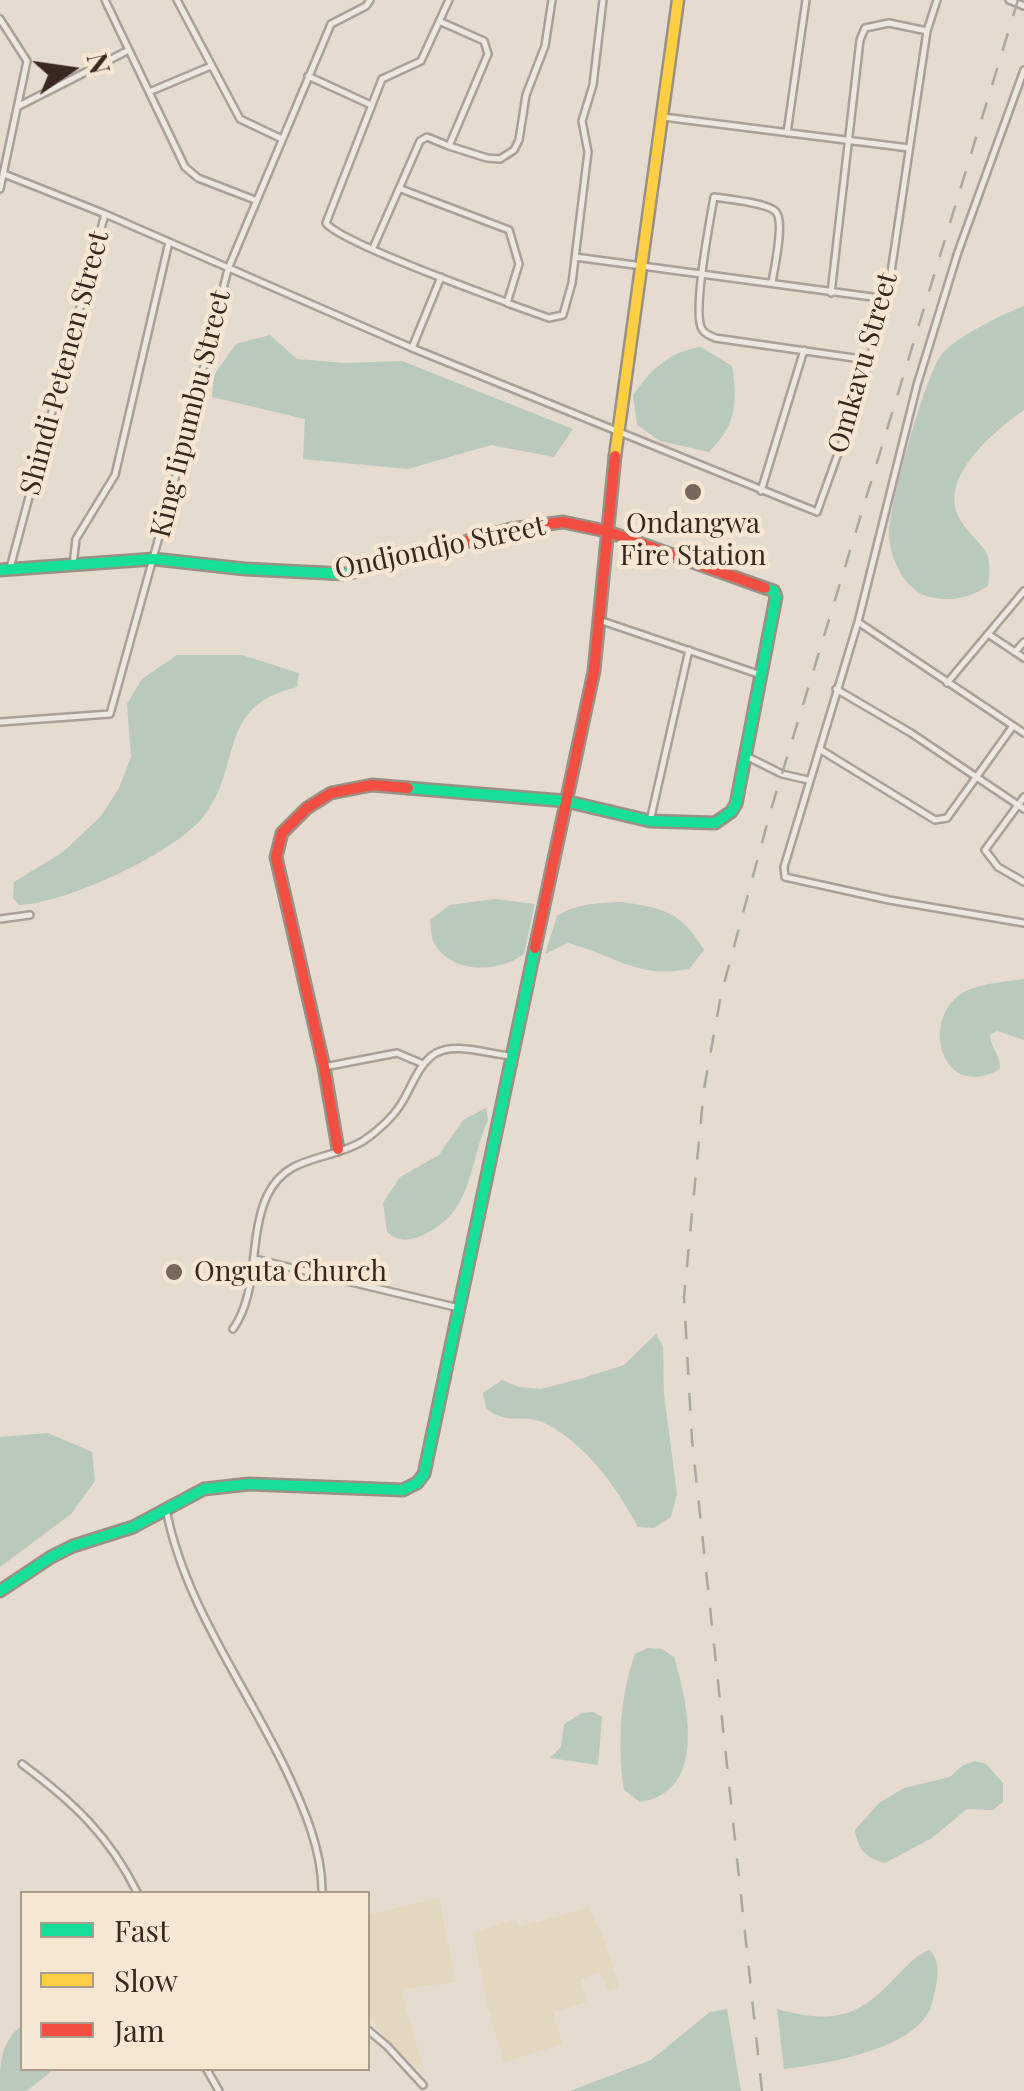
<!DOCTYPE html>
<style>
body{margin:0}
#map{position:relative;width:1024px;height:2091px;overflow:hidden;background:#e5dbce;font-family:"Playfair Display",serif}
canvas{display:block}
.legend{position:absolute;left:20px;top:1891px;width:350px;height:180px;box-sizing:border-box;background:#f5e7d4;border:2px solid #aa9b8c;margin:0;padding:12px 18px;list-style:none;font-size:30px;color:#39281f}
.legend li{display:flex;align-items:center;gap:20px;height:50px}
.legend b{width:50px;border:2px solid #aa9b8c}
.north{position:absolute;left:20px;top:20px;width:100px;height:100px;-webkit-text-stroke:8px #f5e7d4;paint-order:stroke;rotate:77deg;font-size:28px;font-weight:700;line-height:40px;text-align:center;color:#39281f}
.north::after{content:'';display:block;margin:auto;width:35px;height:45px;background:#39281f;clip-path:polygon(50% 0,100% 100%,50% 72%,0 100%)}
</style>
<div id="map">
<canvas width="1024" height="2091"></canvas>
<ul class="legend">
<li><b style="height:12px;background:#16e098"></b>Fast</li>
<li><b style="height:12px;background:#ffcf43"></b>Slow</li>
<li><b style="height:12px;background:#f24e42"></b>Jam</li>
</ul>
<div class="north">N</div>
</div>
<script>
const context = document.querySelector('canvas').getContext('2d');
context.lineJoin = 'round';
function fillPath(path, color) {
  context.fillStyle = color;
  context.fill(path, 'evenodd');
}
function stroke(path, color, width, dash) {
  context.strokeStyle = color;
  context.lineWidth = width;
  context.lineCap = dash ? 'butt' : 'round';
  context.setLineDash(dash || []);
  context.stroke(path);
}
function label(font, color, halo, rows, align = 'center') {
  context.font = font + ' "Playfair Display",serif';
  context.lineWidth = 9;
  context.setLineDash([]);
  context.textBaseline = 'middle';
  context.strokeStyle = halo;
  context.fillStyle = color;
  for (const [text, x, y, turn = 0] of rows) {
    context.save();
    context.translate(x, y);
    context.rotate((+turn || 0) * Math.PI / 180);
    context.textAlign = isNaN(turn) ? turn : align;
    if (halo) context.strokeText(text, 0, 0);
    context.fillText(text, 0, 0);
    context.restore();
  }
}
fillPath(new Path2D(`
 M439,1898L456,1982L401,1989L424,2073L391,2045L368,2014V1915Z
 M588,1908L604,1939L619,1987L608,1990L600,1972L581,1979L586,2002L553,2012L562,2044L504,2062L487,2005L473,1933L516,1919L519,1927Z`), '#e4d7bf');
fillPath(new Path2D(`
 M1024,306V410C993,432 932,482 963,524C982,551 994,546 988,586C969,598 952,602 930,597C905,591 891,560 889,537C888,507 923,385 939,358C952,338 1001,315 1024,306Z
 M270,335L297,359L344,363L402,361L573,429L554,457L491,445L408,469L303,459L305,419L212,397L214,375L236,344Z
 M701,347L732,366C738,403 736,425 709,452L660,441L637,425L633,395C652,369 668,352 701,347Z
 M177,655H242L299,673L297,687C215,706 244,766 203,817C175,853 64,904 19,905L13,898L14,882L63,852L101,816L119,788L131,757L127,704L142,679Z
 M494,899L535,904L524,954C500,972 454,975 435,945C431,939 431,928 430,920L450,905Z
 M623,902C666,909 681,912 704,950L689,969C637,979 617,956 568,943L545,954L557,916C577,903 600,903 623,902Z
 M1024,979V1040L997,1031L990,1035C991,1049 1000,1053 1000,1069C942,1102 920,1021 961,994C978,983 1005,982 1024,979Z
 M486,1108L488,1120C468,1165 474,1212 423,1235C410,1241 398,1242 387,1232L383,1203L400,1177L439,1155L463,1120Z
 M656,1334L663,1346L664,1394L677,1494L671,1517L654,1528L638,1527C617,1488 586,1443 544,1423C522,1412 509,1427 486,1408L483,1393L502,1380L519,1387L541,1389L583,1378L624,1365Z
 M48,1433L92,1452L95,1481L71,1514L0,1567V1437Z
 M648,1648L662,1649L674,1657C688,1704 708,1792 640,1802L624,1790C617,1747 620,1695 635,1654Z
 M593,1712L602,1717L598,1765L550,1758L561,1747L564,1724L582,1713Z
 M975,1761L986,1764L1003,1783V1802L993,1810L967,1809L932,1838L885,1863C866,1858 858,1850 855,1830L879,1803L904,1788L950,1777L962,1766Z
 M930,1950C939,1961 939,1973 936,1986C934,1993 933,2002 930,2009C913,2050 824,2064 784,2069L777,2009C829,2023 855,2020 893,1980C906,1967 913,1956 930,1950Z
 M727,2009L741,2091H570L651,2060L710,2012Z
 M22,2025V2068L54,2069L27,2091H0C0,2062 0,2044 22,2025Z`), '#b9c9bc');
const street = new Path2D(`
 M105,0L185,167L198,178L255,200
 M177,0L240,119L282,139
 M449,0L421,61L382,79L326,223C339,241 476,291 506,302
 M1009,0L1024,6
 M0,19L27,61L0,189
 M1024,70L958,252L917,385L858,622L784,867L785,877L889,900L1024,923
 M308,76L371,105
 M149,92L211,66
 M19,106L127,51
 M663,117L909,148
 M787,133L806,0
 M449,146L487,158L500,159L514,150L519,140L526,95L545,46L552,0
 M4,174L105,214L412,348L817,512L859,395L887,299L927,31L937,0
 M401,189L509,230L519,264L507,303L549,318L563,315L572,283L588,152L582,121L593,85L603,0
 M373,248L420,141L427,137L449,146L488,54L484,41L439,21
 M575,257L887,299
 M772,283C774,269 785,222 776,212C769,203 726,199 714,197C710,220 692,313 702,329C704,334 710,335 715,338L868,360
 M831,293L860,40L865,28L889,23L927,31
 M412,348L441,277
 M761,491L804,350
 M73,565L76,539L115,475L169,242
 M10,568L105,214
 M599,620L761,675
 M858,622L1024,733
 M988,634L1024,658
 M1015,652L1024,642
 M947,683L1024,591
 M836,689L911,733L1024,809
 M0,722L110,714L183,450L228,269L331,24L366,6L370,0
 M821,750L935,820L947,818L1013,726
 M746,756L782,774L808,780
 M1024,797L985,850L998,867L1024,882
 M650,821L689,650
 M0,919L30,915
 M324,1067L397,1053L423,1064
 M255,1259L459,1308
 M233,1329C260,1290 248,1238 267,1196C287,1153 329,1162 363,1141C377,1132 393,1117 401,1104C412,1087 418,1064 436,1053C456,1042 488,1054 511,1056
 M166,1509C184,1603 244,1683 285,1768C303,1806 323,1851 322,1894
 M22,1764C73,1802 109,1835 138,1894
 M368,2030L387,2046L423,2085
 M206,2068L219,2091`);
const fast = new Path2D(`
 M0,570L154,559L245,569L346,574L450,546
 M408,788L565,801L650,821L715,823L731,812L736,804L776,597L774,591L765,588
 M0,1591L51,1557L73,1546L133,1527L204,1489L249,1484L403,1490L417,1483L424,1474L535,948`);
const slow = new Path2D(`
 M615,456L678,0`);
const jam = new Path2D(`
 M450,546L511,529L563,522L606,531L765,588
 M535,948L594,671L615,456
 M338,1149L324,1067L276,857L282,833L307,808L331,793L372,785L408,788`);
stroke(street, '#aaa097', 10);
stroke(fast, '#9a9086', 15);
stroke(slow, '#9a9086', 15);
stroke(jam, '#9a9086', 15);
stroke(street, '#ede7df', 5);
stroke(fast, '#16e098', 10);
stroke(slow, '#ffcf43', 10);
stroke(jam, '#f24e42', 10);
stroke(new Path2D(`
 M762,2091L692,1440L684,1297L704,1089L721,995L770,813L1018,0`), '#aca6a0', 2.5, [18, 18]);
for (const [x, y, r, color] of [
 [693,492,10,"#75675c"],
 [174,1272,10,"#75675c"]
]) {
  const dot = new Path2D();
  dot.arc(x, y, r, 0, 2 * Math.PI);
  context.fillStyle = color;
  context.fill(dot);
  stroke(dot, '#f5e7d4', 4);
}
label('28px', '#39281f', '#f5e7d4', [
 ["Shindi Petenen Street",65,363,-75],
 ["Omkavu Street",863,363,-74],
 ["King Iipumbu Street",191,414,-76],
 ["Ondjondjo Street",440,548,-12]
]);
label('28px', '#39281f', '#f5e7d4', [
 ["Ondangwa",693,524],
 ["Fire Station",693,556],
 ["Onguta Church",194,1272,"left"]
]);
</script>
